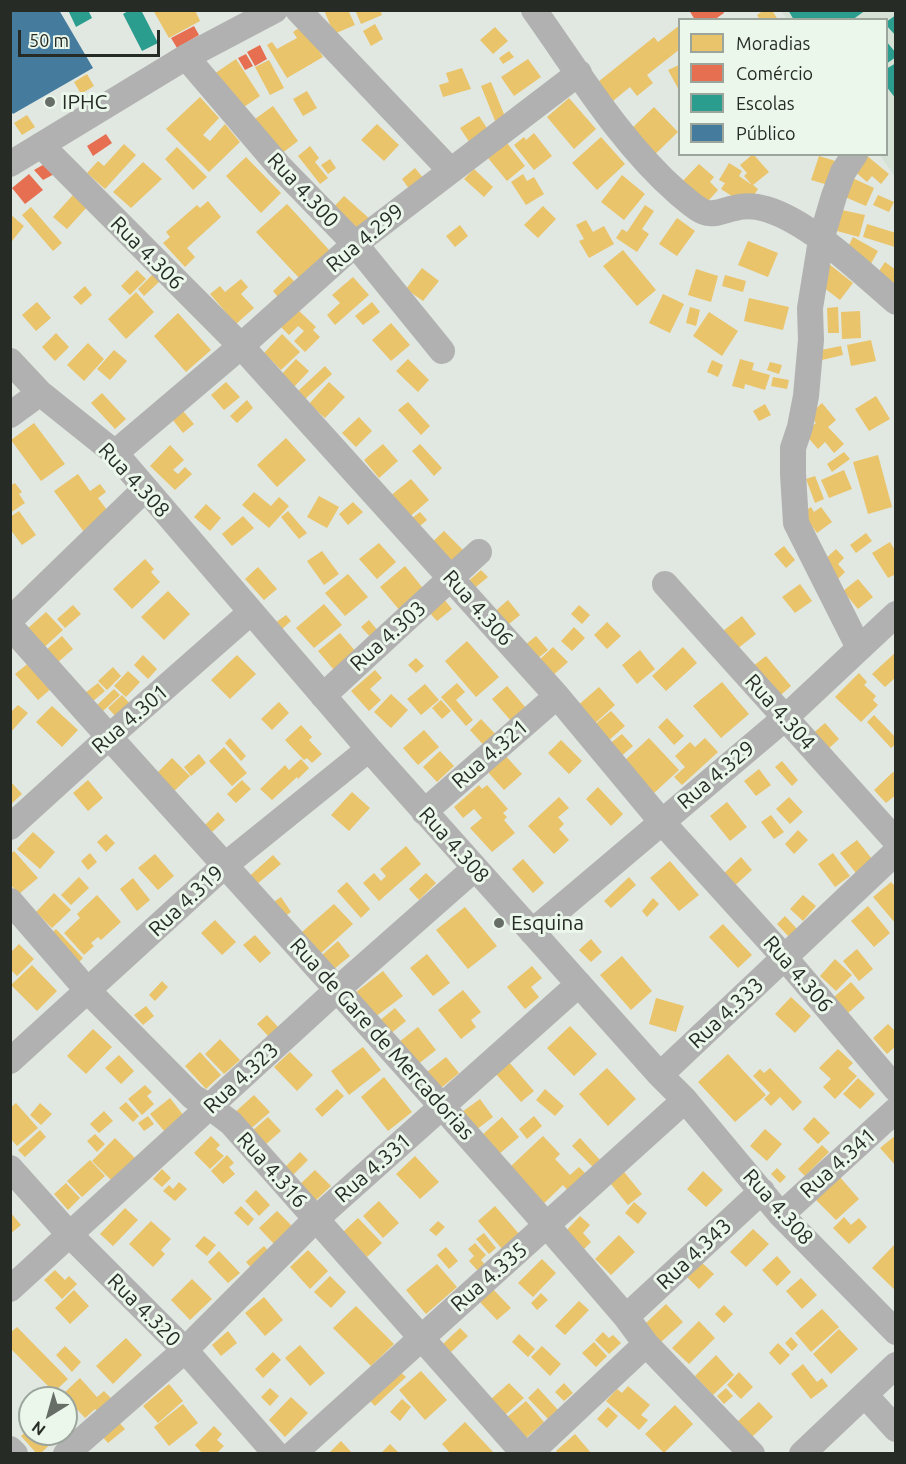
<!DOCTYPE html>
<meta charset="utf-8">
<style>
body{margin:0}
#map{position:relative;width:906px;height:1464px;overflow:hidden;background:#e1e7e1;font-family:Ubuntu,sans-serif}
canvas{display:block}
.frame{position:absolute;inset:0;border:12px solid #262b26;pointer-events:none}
.legend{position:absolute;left:678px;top:18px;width:210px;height:138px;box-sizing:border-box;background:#ebf7eb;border:2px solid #9ca59c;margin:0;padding:8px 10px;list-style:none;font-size:18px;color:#262b26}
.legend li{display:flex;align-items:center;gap:12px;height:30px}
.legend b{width:30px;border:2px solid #9ca59c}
.north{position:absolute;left:18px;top:1386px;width:60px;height:60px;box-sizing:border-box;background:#ebf7eb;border:2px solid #9ca59c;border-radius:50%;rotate:217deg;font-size:16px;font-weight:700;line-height:24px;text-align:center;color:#262b26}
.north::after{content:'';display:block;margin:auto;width:21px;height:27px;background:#676d67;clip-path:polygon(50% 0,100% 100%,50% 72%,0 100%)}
.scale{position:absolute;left:18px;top:30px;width:142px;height:27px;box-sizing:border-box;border:3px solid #262b26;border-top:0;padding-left:8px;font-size:18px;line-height:21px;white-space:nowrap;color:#262b26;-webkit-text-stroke:4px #ebf7eb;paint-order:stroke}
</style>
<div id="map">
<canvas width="906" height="1464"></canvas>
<div class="frame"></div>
<ul class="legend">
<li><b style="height:16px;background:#e9c46a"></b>Moradias</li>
<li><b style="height:16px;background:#e76f51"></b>Comércio</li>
<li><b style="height:16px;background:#2a9d8f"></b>Escolas</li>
<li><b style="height:16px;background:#457b9d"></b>Público</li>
</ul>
<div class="north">N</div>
<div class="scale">50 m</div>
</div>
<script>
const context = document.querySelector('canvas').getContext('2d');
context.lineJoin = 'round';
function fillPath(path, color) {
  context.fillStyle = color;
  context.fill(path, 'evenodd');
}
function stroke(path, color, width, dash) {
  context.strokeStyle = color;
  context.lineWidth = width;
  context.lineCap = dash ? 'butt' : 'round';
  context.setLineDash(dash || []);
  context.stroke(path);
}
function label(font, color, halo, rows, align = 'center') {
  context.font = font + ' Ubuntu,sans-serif';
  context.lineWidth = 6;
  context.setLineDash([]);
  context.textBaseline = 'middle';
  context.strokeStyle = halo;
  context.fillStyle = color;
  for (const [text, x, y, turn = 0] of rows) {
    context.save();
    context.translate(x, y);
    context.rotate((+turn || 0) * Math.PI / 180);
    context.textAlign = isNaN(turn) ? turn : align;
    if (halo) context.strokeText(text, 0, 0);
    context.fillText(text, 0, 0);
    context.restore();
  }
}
fillPath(new Path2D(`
 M781,11H895V177L880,155L886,154V20L787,19Z`), '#d4e1d4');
fillPath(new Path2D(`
 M153,10H195L200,21L169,38Z
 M324,10H348L355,25L334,34Z
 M355,10H380L382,15L361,24Z
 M764,10H772L778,20H760L757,15Z
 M375,24L383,39L371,46L363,31Z
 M303,25L323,57L287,78L267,45L272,42L277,49L297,38L293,32Z
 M680,25V49L647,75L653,83L637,96L630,87L613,101L598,82L654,37L658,42Z
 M495,27L508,41L493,54L480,40Z
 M509,51L514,57L503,64L499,58Z
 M236,59L260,96L238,111L214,74Z
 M528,59L541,77L514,96L501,77Z
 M269,60L284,88L270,95L255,67Z
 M679,65L680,67V92L668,70Z
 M462,68L471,89L443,97L439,85L449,82L446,73Z
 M87,74L94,86L81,94L74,82Z
 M491,82L508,124L498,128L481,86Z
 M307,91L317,108L303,116L293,99Z
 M200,97L219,118L203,135L210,141L225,124L240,142L209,172L166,129Z
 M569,98L596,129L574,149L547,117Z
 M273,106L298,141L281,154L255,119Z
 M654,107L678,132L648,161L629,131Z
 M27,115L35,127L22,135L14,123Z
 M479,116L491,134L472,146L460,128Z
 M377,124L399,145L384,161L361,140Z
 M534,133L552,156L534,170L514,145L524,137L526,140Z
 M601,137L625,164L597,190L572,163Z
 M507,143L525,166L507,181L488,158Z
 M124,144L136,155L105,189L87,173L98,161L104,166Z
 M310,146L319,158L315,162L328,178L320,184L298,156Z
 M177,147L207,177L193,190L165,159Z
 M753,154L769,172L753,185L758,189L747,206L721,189L725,183L719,180L729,163L742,171L739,176L752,185L744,176L747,173L740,165Z
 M866,155L889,174L881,184L872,176L867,182L853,170Z
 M819,156L842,163L835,187L811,180Z
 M246,157L281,193L261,213L226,176Z
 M330,159L336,168L328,174L321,165Z
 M143,162L162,179L131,208L113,192Z
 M699,164L714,177L710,182L718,190L702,208L678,186Z
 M415,168L424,179L410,190L402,179Z
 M474,169L493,187L484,197L464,179Z
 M523,174L527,181L534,177L544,194L526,205L511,182Z
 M622,175L645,194L624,220L601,202Z
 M846,175L874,188L866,206L838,194Z
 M73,195L87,207L67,229L53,217Z
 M878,195L894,202L889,212L873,205Z
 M344,196L371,220L356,237L329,212Z
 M208,201L221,217L187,248L195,257L185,267L163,243L170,237L166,232L197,205L200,208Z
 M287,204L330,251L300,279L256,232Z
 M645,205L654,211L642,229L649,234L637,252L616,238L622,229L627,232Z
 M543,206L556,219L538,238L524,225Z
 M31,207L62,243L53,251L22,215Z
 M842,210L865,215L859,237L837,231Z
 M10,214L24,226L12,241L10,240Z
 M677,218L695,231L677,256L659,244Z
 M586,220L593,232L604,226L614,244L589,258L579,241L584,239L576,225Z
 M867,224L896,233L895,247L863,237Z
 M460,225L468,236L455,247L446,236Z
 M853,237L878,251L868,269L844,255Z
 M748,241L778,253L768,277L738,265Z
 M623,250L656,290L637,306L603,266Z
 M885,262L896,270V282L891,288L875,277Z
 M829,264L853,283L840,300L815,281Z
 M422,268L439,281L423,301L406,289Z
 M696,269L718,276L711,302L688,295Z
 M137,270L146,279L130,295L121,286Z
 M153,274L160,281L144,296L138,289Z
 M725,275L746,281L743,292L722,286Z
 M289,276L299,286L282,302L273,291Z
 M353,277L369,295L335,325L327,315L340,303L332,295Z
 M241,279L248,287L241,294L254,308L236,324L210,294L220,286L225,292Z
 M85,286L92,295L81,305L73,297Z
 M136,292L154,312L126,339L108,319Z
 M663,294L684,304L670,333L649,323Z
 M749,298L789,307L783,330L744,321Z
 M37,302L51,318L36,331L22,315Z
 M372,302L380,312L363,325L355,316Z
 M690,307L700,310L696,326L686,323Z
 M838,307L839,333H828L827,308Z
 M297,309L316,327L313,330L320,337L305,352L294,341L304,331L298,326L289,335L280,326Z
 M860,311L861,338L842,339L841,312Z
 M709,312L738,331L722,356L693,336Z
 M178,313L211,350L186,372L154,336Z
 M391,323L410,345L391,361L372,340Z
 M56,333L69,347L55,361L42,347Z
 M282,334L300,352L281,370L264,353Z
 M871,340L876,361L851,366L847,345Z
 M88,343L104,359L84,381L67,365Z
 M841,346L843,355L822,360L821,350Z
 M114,350L127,361L110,380L97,369Z
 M296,359L309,371L293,388L280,376Z
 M408,359L429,380L418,392L396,371Z
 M740,359L754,363L752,370L770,375L765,390L745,384L744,389L732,386Z
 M712,360L723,365L718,377L707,372Z
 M770,362L782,365L779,374L767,370Z
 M325,366L332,374L304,400L297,392Z
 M773,377L789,380L787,389L771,386Z
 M226,382L240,397L224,410L211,395Z
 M329,382L345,397L325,418L309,404Z
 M102,393L126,419L115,429L91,403Z
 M876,396L890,419L869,431L855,409Z
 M247,400L253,408L237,423L230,416Z
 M408,402L430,426L421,435L398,410Z
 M822,403L836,420L828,427L844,444L834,453L825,442L818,449L804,433L816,423L809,415Z
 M765,404L771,415L759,421L753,411Z
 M183,411L194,424L183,433L172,419Z
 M359,417L372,431L356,447L342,433Z
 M34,423L65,464L41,481L11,440Z
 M286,438L306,460L277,487L257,465Z
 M383,444L398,461L379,478L364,460Z
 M420,444L442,468L434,476L412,451Z
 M170,445L184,460L173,470L178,474L185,467L192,474L175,490L150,466Z
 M844,452L850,459L832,472L827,464Z
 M878,455L892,507L868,514L853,462Z
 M844,470L852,489L829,498L821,480Z
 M78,474L90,491L100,484L106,492L98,498L110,514L84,532L54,491Z
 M815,476L824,499L815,503L806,479Z
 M411,479L429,500L407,519L389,497Z
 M15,483L22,492L19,494L25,503L10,513V486Z
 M254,492L271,506L279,497L289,506L269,528L242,505Z
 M319,496L339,507L327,528L307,517Z
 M353,502L363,512L348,525L339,514Z
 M206,504L221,518L210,531L194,517Z
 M811,507L814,512L821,507L832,522L817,533L802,513Z
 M19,511L36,535L22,545L10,529V517Z
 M288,511L307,533L299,539L281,517Z
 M420,512L427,520L415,530L408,521Z
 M243,516L254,528L232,546L222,534Z
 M444,531L464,551L449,565L429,545Z
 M866,533L872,541L856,553L850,545Z
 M890,542L896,552V574L888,578L872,553Z
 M379,543L396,562L377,579L359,559Z
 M784,546L795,560L786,568L774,554Z
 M836,549L844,558L838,564L845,572L838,579L822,562Z
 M322,551L339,574L324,585L307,561Z
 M145,559L154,569L151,572L160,582L132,609L113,589Z
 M405,566L426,592L401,612L380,587Z
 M258,567L277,589L264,600L245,579Z
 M481,570L488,577L471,591L465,584Z
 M348,574L368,597L345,616L325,593Z
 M858,579L873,597L858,609L843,591Z
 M800,584L812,601L795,613L782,597Z
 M168,591L190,614L164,640L141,617Z
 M443,598L452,609L437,621L428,611Z
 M508,600L520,615L504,628L492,614Z
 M324,604L342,625L314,648L296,628Z
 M73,605L81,614L65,628L57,619Z
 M579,605L590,615L582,624L571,614Z
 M46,612L63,630L38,653L27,629Z
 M286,615L291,621L281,630L275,623Z
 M742,616L756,634L732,653L718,635Z
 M369,620L383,637L376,643L361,627Z
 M607,622L621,636L607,649L594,635Z
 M574,627L585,638L572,651L561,641Z
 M340,633L356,652L334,670L318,651Z
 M62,636L73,649L57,663L46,650Z
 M536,636L548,650L531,664L519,650Z
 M467,641L499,677L476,697L445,661Z
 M553,647L568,662L551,677L537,662Z
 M683,647L697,663L666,691L652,676Z
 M640,650L655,669L637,684L622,665Z
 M896,652V677L885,687L872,674Z
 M143,655L157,669L148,679L134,665Z
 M237,655L256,674L230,699L211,680Z
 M766,656L791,686L774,701L748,670Z
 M416,658L424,666L416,673L408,665Z
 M31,661L53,687L38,700L15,674Z
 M113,667L121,676L107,690L98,681Z
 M375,670L382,678L370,689L381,700L369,711L351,691Z
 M128,671L140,682L126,697L114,686Z
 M859,673L867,682L864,685L876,696L873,700L878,705L861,722L835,697Z
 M722,682L749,714L721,738L693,706Z
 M98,683L105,691L92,702L85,693Z
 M457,683L465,692L456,700L473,720L466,726L441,697Z
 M425,684L439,700L421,715L407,699Z
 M507,686L526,708L511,721L492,699Z
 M599,687L615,705L593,725L576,707Z
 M114,689L120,695L102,712L96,706Z
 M391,694L408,710L391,728L374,712Z
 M122,695L132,706L118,719L108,708Z
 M441,700L451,711L442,719L432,708Z
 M279,702L289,713L272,730L261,719Z
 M18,705L28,713L10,733V713Z
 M52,706L78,730L62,747L36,722Z
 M611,711L625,726L608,741L594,725Z
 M874,715L896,738V744L891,748L867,722Z
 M667,718L684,736L674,745L658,727Z
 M481,719L500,739L488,750L470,730Z
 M825,723L839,739L825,752L811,735Z
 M301,725L312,737L309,740L322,754L312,763L307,758L304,760L285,740Z
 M424,730L439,747L418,765L403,748Z
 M622,734L633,746L619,758L608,745Z
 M230,738L246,756L241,761L225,743Z
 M649,738L679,770L653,794L623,762Z
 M705,738L718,752L682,785L674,777L685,767L675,756L690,742L695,747Z
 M561,740L582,761L569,774L548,753Z
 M224,747L247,773L232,786L209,761Z
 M440,751L454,766L437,782L423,767Z
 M199,754L206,763L191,776L184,767Z
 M504,754L522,774L504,790L486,770Z
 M172,758L190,776L172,793L154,776Z
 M301,759L309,768L298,779L297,777L272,800L260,789L285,765L289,770Z
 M782,761L798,780L792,786L775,767Z
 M759,769L771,785L756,796L744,781Z
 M893,772L896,774V795L886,803L874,790Z
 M88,780L103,798L88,811L73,793Z
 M242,780L251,789L236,803L227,794Z
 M10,781L22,794L10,805Z
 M479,785L482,789L487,785L508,809L503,813L507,817L504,820L515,833L492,852L470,828L482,818L474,809L463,818L454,807Z
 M598,787L623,814L611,826L586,799Z
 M352,792L370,808L349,831L331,815Z
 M559,797L569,808L558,817L564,824L559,829L569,840L554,854L528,826Z
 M789,797L803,812L790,824L776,809Z
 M727,802L747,827L730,841L710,816Z
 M218,812L225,820L212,832L205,825Z
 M771,815L784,832L774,839L761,822Z
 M798,830L808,840L794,854L785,844Z
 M33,832L55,852L40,869L17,849Z
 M106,834L115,843L106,852L97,842Z
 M857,840L873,860L856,873L840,853Z
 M406,846L421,864L379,901L363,883L374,873L381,881L386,876L380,869Z
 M14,851L38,878L19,894L10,884V854Z
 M90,853L97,862L88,870L81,861Z
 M833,853L850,876L835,887L818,864Z
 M155,854L174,876L158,890L138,868Z
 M273,855L281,864L251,889L244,881Z
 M741,857L752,870L731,889L720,877Z
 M523,859L544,883L533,893L512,869Z
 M670,861L699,895L679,911L650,878Z
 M426,873L436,883L419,900L409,889Z
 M79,877L89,888L71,905L61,895Z
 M629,877L636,885L611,908L604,901Z
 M133,878L150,900L137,911L120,889Z
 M347,882L370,909L361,918L337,891Z
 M891,882L896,887V924L873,897Z
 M54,893L71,910L52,928L36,912Z
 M97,895L121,922L101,940L98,937L91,943L94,946L84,955L64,933L80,918L77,914Z
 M803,895L816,906L803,921L790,909Z
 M281,897L291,912L282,918L272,903Z
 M653,898L659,904L647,917L642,911Z
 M334,904L353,924L321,953L302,932Z
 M868,906L890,933L874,947L851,921Z
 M465,907L497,946L468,969L436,930Z
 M785,916L798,930L789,937L777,924Z
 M215,920L236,942L222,955L201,933Z
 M723,924L752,955L738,968L709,937Z
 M56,929L83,958L75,966L48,936Z
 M255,935L271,953L260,963L243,945Z
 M591,939L602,952L591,962L579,950Z
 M338,941L350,956L334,969L322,955Z
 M19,944L34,959L17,976L10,969V953Z
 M857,949L873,969L859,981L843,961Z
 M427,954L450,983L433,996L410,968Z
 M622,956L652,991L631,1010L600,975Z
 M835,959L852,975L836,991L820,976Z
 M32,965L57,991L37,1011L11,985Z
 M532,966L542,978L531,987L539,997L525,1009L507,987Z
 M383,971L403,996L375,1017L356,992Z
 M162,981L168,987L155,1001L149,995Z
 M851,982L865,998L848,1013L834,997Z
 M463,990L481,1012L471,1020L476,1027L461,1039L438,1010Z
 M791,997L811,1016L795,1033L775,1014Z
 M656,998L684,1006L676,1032L649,1024Z
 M146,1006L154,1016L143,1025L134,1015Z
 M395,1008L406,1021L389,1035L378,1022Z
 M267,1015L279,1028L269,1037L257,1024Z
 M888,1024L896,1032V1046L887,1054L873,1038Z
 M570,1026L597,1054L574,1076L547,1048Z
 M418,1027L436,1050L417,1065L399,1042Z
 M93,1029L112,1047L86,1074L67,1056Z
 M220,1039L240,1060L224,1074L205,1054Z
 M363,1047L381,1070L349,1095L331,1071Z
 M838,1049L853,1063L848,1068L857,1076L835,1099L823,1087L831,1079L819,1068Z
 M200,1052L221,1075L206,1089L185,1066Z
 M290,1052L313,1075L297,1091L274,1067Z
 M728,1054L766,1095L735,1122L698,1082Z
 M119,1055L134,1071L121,1084L105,1068Z
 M446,1057L459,1073L440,1089L427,1072Z
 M508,1061L534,1091L521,1102L495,1073Z
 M607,1068L636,1099L608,1126L579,1094Z
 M770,1068L802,1102L793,1111L780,1097L771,1106L764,1099L770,1093L753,1076L760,1069L764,1073Z
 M384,1077L412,1112L388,1131L361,1097Z
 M858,1078L875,1094L860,1109L843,1094Z
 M145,1085L152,1092L147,1096L154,1104L142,1115L128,1099Z
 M337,1089L344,1096L322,1117L315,1109Z
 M545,1089L564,1106L555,1116L536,1100Z
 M254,1095L270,1112L247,1132L232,1115Z
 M170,1098L184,1116L165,1132L150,1114Z
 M480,1099L493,1117L476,1130L462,1112Z
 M126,1102L139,1116L133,1122L119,1108Z
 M16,1103L38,1128L17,1146L10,1138V1108Z
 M40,1103L52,1114L41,1125L30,1115Z
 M104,1111L113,1121L99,1133L90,1124Z
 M148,1116L154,1124L144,1131L138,1123Z
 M534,1116L542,1126L527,1139L519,1129Z
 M268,1117L281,1131L265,1145L252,1131Z
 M502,1117L519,1137L498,1155L481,1136Z
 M814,1117L830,1133L818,1144L803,1129Z
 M765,1129L782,1144L767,1161L750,1146Z
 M40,1130L46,1137L25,1157L18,1150Z
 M95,1134L105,1144L97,1152L87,1141Z
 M896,1135V1166L880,1148Z
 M211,1136L220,1145L216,1149L224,1156L210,1169L194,1153Z
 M543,1136L560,1154L555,1159L570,1175L579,1167L589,1177L571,1194L563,1185L539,1208L510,1167Z
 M115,1138L141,1164L118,1187L92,1161Z
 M580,1138L600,1160L593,1167L572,1146Z
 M822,1145L829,1152L805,1176L798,1169Z
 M300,1152L308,1160L290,1178L282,1170Z
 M227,1155L234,1163L229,1167L235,1174L223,1184L211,1171Z
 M415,1156L439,1182L420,1199L396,1174Z
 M90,1160L105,1176L82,1197L67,1181Z
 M620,1167L642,1194L628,1205L606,1178Z
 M777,1168L786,1177L780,1183L771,1174Z
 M162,1169L171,1178L162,1187L153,1179Z
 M315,1170L331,1186L314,1202L298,1186Z
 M703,1171L723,1190L706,1207L687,1189Z
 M839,1176L859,1199L836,1220L814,1198Z
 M179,1182L187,1189L175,1201L163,1191L169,1185L173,1189Z
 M66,1183L80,1198L68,1210L54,1194Z
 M256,1190L270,1205L259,1216L245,1201Z
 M379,1201L399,1223L383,1238L363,1216Z
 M634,1202L647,1213L638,1224L625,1213Z
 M241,1206L254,1219L248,1226L234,1213Z
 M495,1206L520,1235L503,1250L478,1221Z
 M125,1208L138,1220L113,1246L100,1234Z
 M277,1211L293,1227L275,1245L259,1228Z
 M10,1212L21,1225L10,1234Z
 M580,1216L590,1225L583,1233L591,1242L583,1250L565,1232Z
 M844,1217L851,1225L859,1218L867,1227L849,1244L833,1228Z
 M358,1218L382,1243L367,1257L343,1232Z
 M151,1221L171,1239L161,1250L165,1254L153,1267L129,1244Z
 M438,1221L445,1227L436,1236L429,1230Z
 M753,1229L769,1244L746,1267L730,1252Z
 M484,1233L496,1248L489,1254L476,1239Z
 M619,1235L635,1252L611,1275L595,1259Z
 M204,1236L216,1245L207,1256L195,1246Z
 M475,1243L486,1255L481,1260L486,1266L479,1272L469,1261L474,1256L468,1249Z
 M896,1243V1291L872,1268Z
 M264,1246L272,1255L254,1271L246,1262Z
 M446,1247L458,1261L449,1269L437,1255Z
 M308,1250L328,1271L310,1289L290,1267Z
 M219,1251L240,1273L228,1283L208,1262Z
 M777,1256L791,1272L777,1286L762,1270Z
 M542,1259L556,1273L533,1297L518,1283Z
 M699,1260L714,1274L699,1289L685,1275Z
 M437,1264L457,1287L426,1314L406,1290Z
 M55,1270L65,1280L69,1276L77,1284L62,1299L44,1280Z
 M330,1276L346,1292L331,1308L314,1292Z
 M801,1278L817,1295L802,1309L786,1291Z
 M192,1279L212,1299L190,1320L171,1300Z
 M491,1287L511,1308L497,1320L478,1300Z
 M74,1290L89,1306L70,1324L55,1308Z
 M541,1293L548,1300L537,1310L531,1303Z
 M264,1297L283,1320L265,1336L245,1313Z
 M579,1301L589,1310L565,1335L555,1326Z
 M666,1304L683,1322L661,1342L645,1324Z
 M724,1305L733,1314L724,1323L715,1314Z
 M356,1306L394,1344L371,1366L333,1328Z
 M822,1309L839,1327L811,1352L795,1333Z
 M699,1321L715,1338L689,1364L672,1348Z
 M17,1327L68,1379L54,1392L10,1348V1333Z
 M460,1328L468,1336L451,1352L443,1344Z
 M839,1329L858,1349L831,1374L813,1354Z
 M228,1331L237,1343L221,1356L212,1345Z
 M603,1332L609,1338L613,1335L621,1343L609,1354L595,1340Z
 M519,1334L535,1349L528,1357L512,1342Z
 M791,1337L798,1345L792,1351L785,1343Z
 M126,1338L142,1355L113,1384L96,1366Z
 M594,1342L607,1356L596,1367L582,1353Z
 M778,1343L790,1355L780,1365L769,1353Z
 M300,1345L325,1373L310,1386L285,1358Z
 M65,1346L81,1362L72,1372L56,1355Z
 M542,1346L561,1364L550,1376L531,1357Z
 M273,1352L281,1360L263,1378L255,1369Z
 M716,1355L734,1375L713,1395L695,1376Z
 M803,1364L817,1382L822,1378L828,1386L811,1399L791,1374Z
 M397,1369L406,1377L375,1406L367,1398Z
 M421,1371L447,1400L425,1420L399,1390Z
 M739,1372L753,1387L741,1399L727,1385Z
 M80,1378L97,1397L104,1391L111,1398L97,1411L95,1409L85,1418L63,1394Z
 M509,1383L524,1398L505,1415L491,1399Z
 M564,1383L573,1393L564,1401L555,1392Z
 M169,1384L183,1401L158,1423L143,1406Z
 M628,1386L650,1405L641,1415L648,1420L639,1430L606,1401L617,1389L622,1393Z
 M270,1388L279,1396L270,1406L261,1397Z
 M538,1388L558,1410L548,1419L528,1398Z
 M726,1388L733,1396L724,1404L717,1396Z
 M291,1397L308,1413L285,1437L269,1420Z
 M402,1399L411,1407L400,1421L390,1412Z
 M526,1401L544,1422L525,1439L506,1418Z
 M759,1402L773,1417L752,1437L737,1422Z
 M183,1404L198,1423L169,1446L154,1427Z
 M675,1405L693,1424L664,1453L645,1434Z
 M608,1407L618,1416L607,1428L597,1419Z
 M114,1417L125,1429L108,1443L97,1431Z
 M465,1422L495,1454H451L442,1444Z
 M214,1426L222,1434L217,1440L224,1446L216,1454H203L195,1445Z
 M30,1428V1434H61L40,1454H37L21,1436Z
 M575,1434L592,1454H559L556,1451Z
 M341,1441L353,1454H328Z
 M390,1444L400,1454H380Z`), '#e9c46a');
fillPath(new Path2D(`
 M689,10H723L724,13L714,20H695Z
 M194,26L199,35L177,48L171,38Z
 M260,45L267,59L255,66L247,52Z
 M246,54L253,66L245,70L238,58Z
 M106,134L112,143L93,156L87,146Z
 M48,162L58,172L43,180L34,170Z
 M29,174L43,190L25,204L12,188Z`), '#e76f51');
fillPath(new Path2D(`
 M68,10H88L92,18L76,27Z
 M130,10H141L158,43L142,51L123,14Z
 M788,10H866L852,20H794Z
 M896,15V36L886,25V22Z
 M886,41L896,53V57L886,64Z
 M896,63V99L886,86V69Z`), '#2a9d8f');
fillPath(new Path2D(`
 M10,10H59L93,68L13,114L10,110Z`), '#457b9d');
stroke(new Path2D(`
 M298,10L450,170
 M534,10C579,73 620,142 678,193C686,199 694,208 704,212C714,216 724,210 735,208C745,205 756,206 766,209C810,222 861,272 896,302
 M186,57L279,166L355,244L442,351
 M41,145L241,346L557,696L661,821L785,958L896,1089
 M855,154L843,172L834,196L821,240L810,308L811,340L806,396L800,427L793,448V474L796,523L859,648
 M10,164L186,57L275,10
 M10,361L40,393L115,453L369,749L660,1075L685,1100L781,1215L896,1332
 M10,415L40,393
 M115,453L241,346L355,244L579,73
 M665,584L896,841
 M10,620L145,489
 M10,626C215,857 425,1082 626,1317L646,1344L752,1454
 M323,696L479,552
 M424,812L557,696
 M10,827L109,737L251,612
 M10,901L88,991L193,1097L210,1107L231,1123L518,1447L519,1454
 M532,932L785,718L896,614
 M10,1061L224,866L369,749
 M660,1075L896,852
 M10,1168L70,1235L185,1350L276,1454
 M781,1215L896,1110
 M10,1289L338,989L474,869
 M626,1317L762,1191
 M865,1395L896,1429
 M10,1449L15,1454
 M66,1454L185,1350L316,1219L579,984
 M293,1454L685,1100
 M529,1454L646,1344
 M802,1454L896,1365`), '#b1b1b1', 26);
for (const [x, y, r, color] of [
 [50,102,6,"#676d67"],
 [499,923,6,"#676d67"]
]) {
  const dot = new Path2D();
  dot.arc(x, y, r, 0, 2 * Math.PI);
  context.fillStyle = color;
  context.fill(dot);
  stroke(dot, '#ebf7eb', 2);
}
label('21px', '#262b26', '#ebf7eb', [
 ["IPHC",62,102],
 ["Esquina",511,923]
], 'left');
label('21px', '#262b26', '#ebf7eb', [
 ["Rua 4.300",303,190,47],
 ["Rua 4.299",365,238,-40],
 ["Rua 4.306",147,253,45],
 ["Rua 4.308",134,480,47],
 ["Rua 4.306",478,608,48],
 ["Rua 4.303",388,636,-42],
 ["Rua 4.304",780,712,48],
 ["Rua 4.301",130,719,-41],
 ["Rua 4.321",490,754,-41],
 ["Rua 4.329",716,775,-40],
 ["Rua 4.308",454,845,48],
 ["Rua 4.319",186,901,-43],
 ["Rua 4.306",798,974,49],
 ["Rua 4.333",726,1013,-43],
 ["Rua de Gare de Mercadorias",382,1039,48],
 ["Rua 4.323",241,1078,-43],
 ["Rua 4.341",838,1163,-42],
 ["Rua 4.331",373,1168,-41],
 ["Rua 4.316",272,1170,48],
 ["Rua 4.308",778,1207,48],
 ["Rua 4.343",694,1254,-43],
 ["Rua 4.335",489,1277,-41],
 ["Rua 4.320",144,1310,45]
]);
</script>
